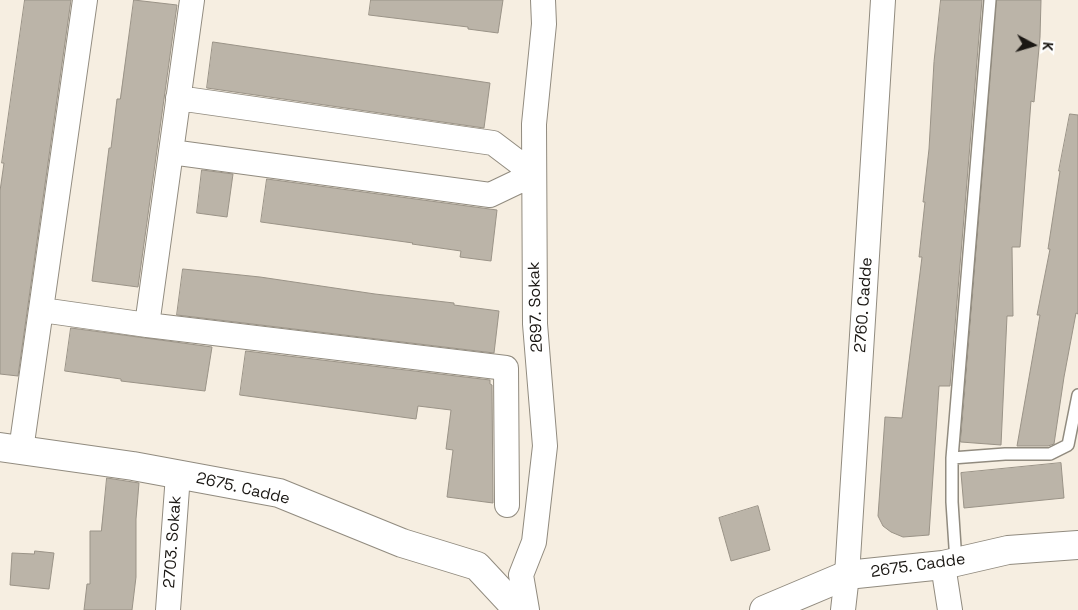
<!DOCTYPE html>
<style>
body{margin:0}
#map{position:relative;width:1078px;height:610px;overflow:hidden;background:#f6eee1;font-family:"Space Grotesk",sans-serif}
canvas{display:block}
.north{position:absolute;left:1008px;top:20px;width:50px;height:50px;-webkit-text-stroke:4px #fff;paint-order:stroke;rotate:96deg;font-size:14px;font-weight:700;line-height:20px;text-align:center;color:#1a1713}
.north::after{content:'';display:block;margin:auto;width:18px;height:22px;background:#1a1713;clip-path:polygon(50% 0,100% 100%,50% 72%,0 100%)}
</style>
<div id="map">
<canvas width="1078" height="610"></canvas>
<div class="north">K</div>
</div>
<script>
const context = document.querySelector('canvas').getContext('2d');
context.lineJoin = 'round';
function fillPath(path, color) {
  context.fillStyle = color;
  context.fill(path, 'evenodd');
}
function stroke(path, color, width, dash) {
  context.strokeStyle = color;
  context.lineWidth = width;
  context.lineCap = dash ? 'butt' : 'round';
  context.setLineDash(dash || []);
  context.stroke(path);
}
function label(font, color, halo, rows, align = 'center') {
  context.font = font + ' "Space Grotesk",sans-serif';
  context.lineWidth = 4;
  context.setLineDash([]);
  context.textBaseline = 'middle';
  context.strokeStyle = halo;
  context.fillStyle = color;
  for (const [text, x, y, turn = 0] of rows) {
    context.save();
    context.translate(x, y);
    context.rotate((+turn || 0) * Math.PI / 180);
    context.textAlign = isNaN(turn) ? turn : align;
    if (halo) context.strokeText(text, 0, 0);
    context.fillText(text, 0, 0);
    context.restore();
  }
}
const building = new Path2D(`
 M25,0H71L18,376L0,374V191L4,163H2Z
 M134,0L177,5L138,287L92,281L109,148H111L117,99H120Z
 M371,0H503L498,33L468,29V27L369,15Z
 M941,0H982L950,386H939L929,535L903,537L891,532L883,526L878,516L885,417L902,418L922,257H919L925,202H923L929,149L934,62Z
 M997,0H1041L1040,37L1034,102L1031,101L1020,247H1012L1013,316H1007L1001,445L961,442Z
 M213,42L490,83L484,128L207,88Z
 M1070,114L1078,115V314L1076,313L1064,377L1054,444L1048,446H1017L1040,315H1037L1050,249H1048L1060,171H1059Z
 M202,170L233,174L227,217L197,213Z
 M267,179L497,210L491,261L460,257L461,251L412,244L413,243L261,222Z
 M183,269L260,277L375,294L454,303V305L499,311L494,353L177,315Z
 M71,328L212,347L205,391L121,381V379L65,371Z
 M246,351L490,380V384L492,385L493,503L447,497L453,450L446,449L451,410L418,406L416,419L240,395Z
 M1061,463L1064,498L964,508L961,473Z
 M107,478L139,483L136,519V577L132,610H84L87,584H90V531H101Z
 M758,506L770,550L731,561L719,518Z
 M35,551L54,553L49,589L10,585L12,553L34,554Z`);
fillPath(building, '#bbb4a8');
stroke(building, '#9a9387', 1);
const service = new Path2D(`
 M952,458L1005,454H1050L1068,445L1078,395
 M956,562L952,502V458L990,0`);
const minor = new Path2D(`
 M171,152L490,195L534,174L493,143L178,98
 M42,310L147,325L192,0
 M147,325L506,368L507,505
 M21,450L85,0
 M943,565L950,610
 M168,610L178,475
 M527,610L521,575L534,542L545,446L535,324L534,124L544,24L543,0
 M843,610L847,575L883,0`);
const tertiary = new Path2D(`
 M0,447L133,466L279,493L402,543L477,566L518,610
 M764,610L847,575L943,565L1008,550L1078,545`);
stroke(service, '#918b7f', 14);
stroke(minor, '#918b7f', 26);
stroke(tertiary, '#918b7f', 30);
stroke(service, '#fff', 11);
stroke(minor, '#fff', 24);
stroke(tertiary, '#fff', 28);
label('16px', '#1a1713', '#fff', [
 ["2760. Cadde",864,305,-86],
 ["2697. Sokak",536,307,-92],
 ["2675. Cadde",243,489,13],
 ["2703. Sokak",173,542,-86],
 ["2675. Cadde",918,566,-8]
]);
</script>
